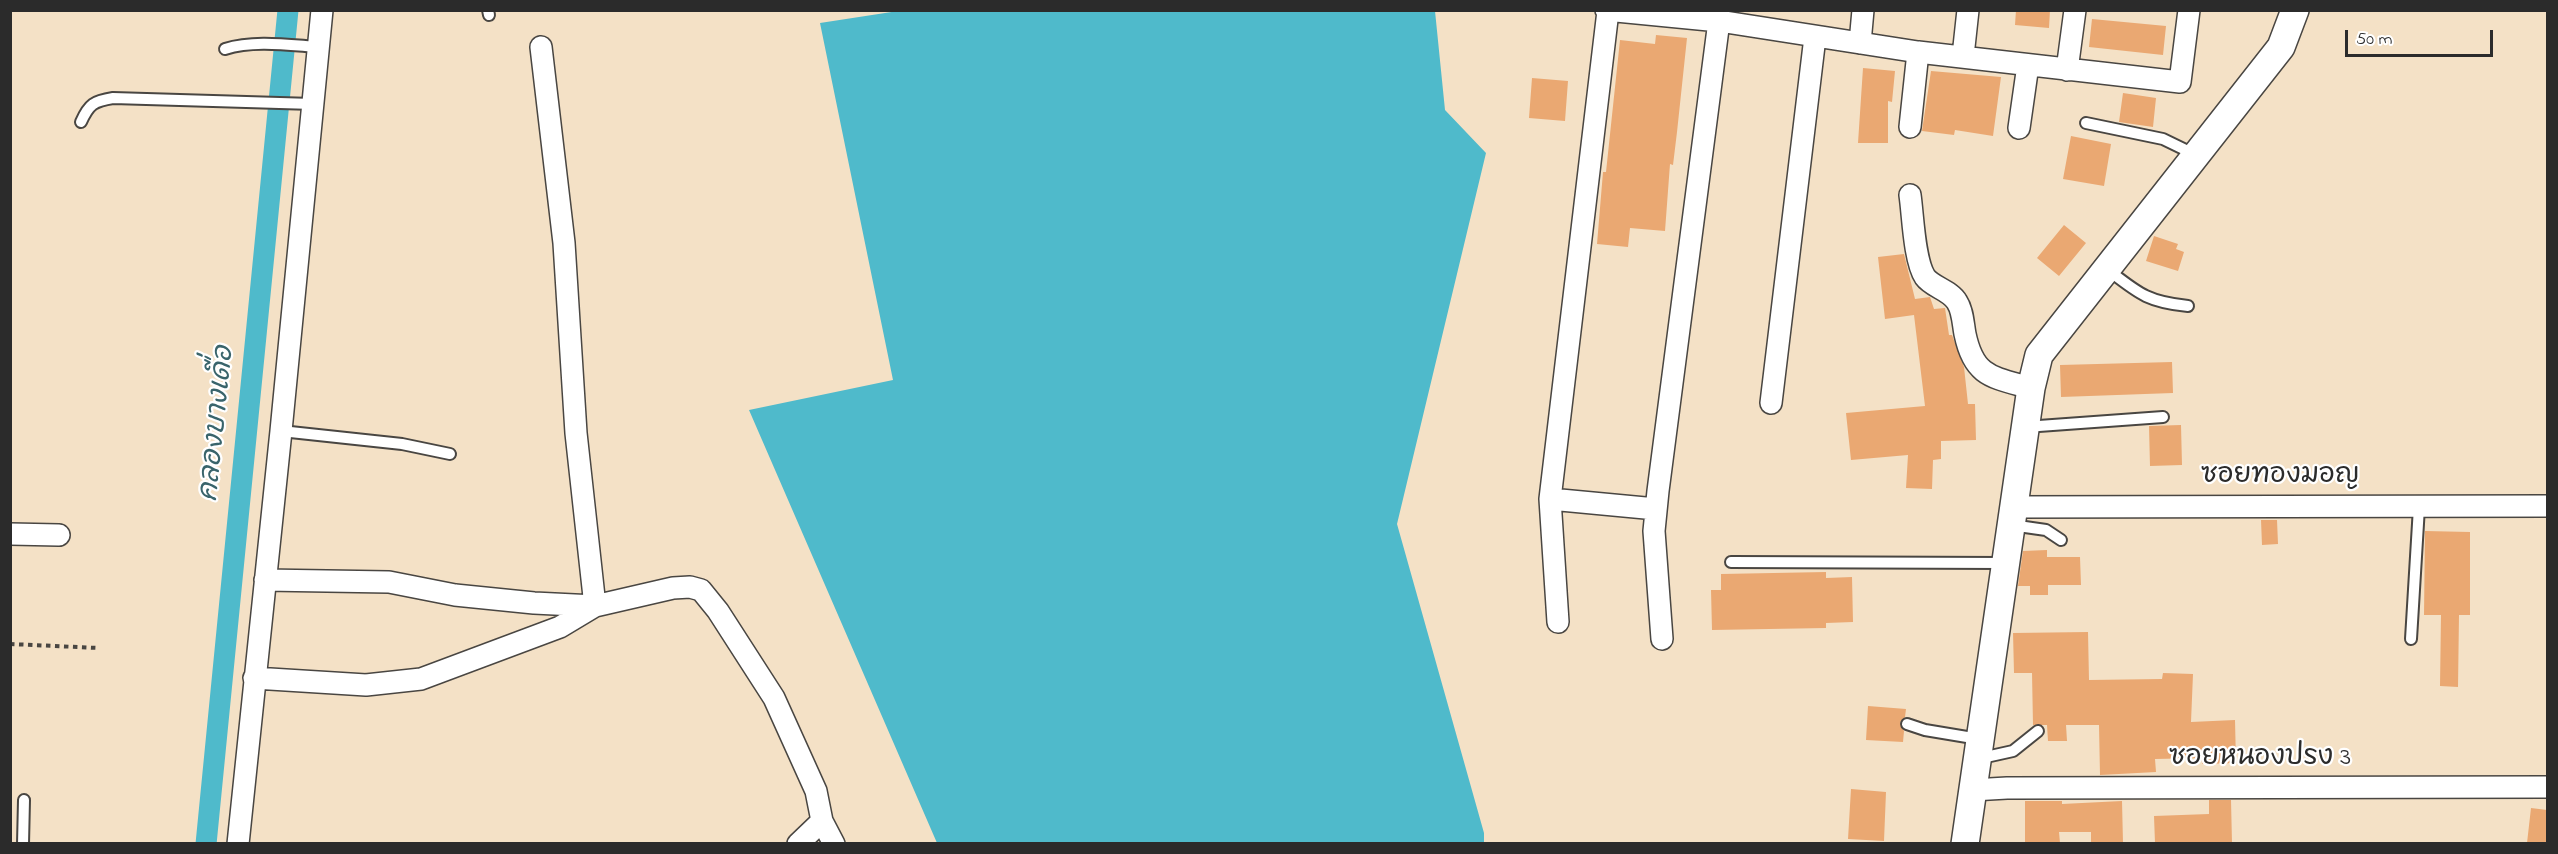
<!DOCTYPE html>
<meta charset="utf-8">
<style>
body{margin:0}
#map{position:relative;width:2558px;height:854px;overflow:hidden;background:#f4e1c6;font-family:"Indie Flower",sans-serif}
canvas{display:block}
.frame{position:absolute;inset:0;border:12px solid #2b2b2b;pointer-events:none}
.scale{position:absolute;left:2345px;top:30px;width:148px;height:27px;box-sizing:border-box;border:3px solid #2b2b2b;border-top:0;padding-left:8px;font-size:18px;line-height:21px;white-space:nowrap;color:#2b2b2b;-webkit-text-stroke:4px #fff;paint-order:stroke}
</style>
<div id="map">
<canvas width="2558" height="854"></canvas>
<div class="frame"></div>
<div class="scale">50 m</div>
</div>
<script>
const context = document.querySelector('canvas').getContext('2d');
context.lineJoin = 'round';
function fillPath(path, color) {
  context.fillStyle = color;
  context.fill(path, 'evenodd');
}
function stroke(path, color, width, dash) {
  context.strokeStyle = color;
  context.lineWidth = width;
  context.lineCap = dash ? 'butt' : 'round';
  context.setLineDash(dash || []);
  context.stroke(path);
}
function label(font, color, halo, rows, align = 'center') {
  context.font = font + ' "Indie Flower","Playpen Sans Thai",sans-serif';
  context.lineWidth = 4.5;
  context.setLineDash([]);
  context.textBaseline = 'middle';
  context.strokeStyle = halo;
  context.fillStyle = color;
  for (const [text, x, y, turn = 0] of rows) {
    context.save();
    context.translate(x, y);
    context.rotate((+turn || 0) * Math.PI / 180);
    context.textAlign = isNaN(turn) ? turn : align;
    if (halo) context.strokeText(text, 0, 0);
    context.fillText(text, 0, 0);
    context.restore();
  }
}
fillPath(new Path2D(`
 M898,11H1435L1445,110L1486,153L1397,524L1484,833V843H937L749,410L893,380L820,23Z`), '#4fbacb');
stroke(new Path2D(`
 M206,844L288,10`), '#4fbacb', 21);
fillPath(new Path2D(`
 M2016,10H2050L2049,28L2015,25Z
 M2092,19L2166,26L2163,55L2089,47Z
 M1656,35L1687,38L1677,132L1673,165L1670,164L1665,231L1630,228L1628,247L1597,244L1603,172H1606L1620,40L1655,44Z
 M1863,68L1895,71L1892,102L1888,101V143H1858Z
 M1931,71L2001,77L1993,136L1955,130L1954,135L1922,131Z
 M1532,78L1568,81L1565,121L1529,118Z
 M2123,93L2156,98L2153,127L2119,122Z
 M2071,136L2111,144L2104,186L2063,179Z
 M2064,225L2086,243L2059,276L2037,258Z
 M2154,236L2178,244L2176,249L2184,252L2178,271L2146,261Z
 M1904,254L1915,299L1930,297L1934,309L1945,308L1949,335H1952L1964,367L1968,404H1975L1976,440L1941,441V459L1933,460L1932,489L1906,488L1908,455L1851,460L1846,413L1925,406L1914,315L1885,319L1878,257Z
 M2172,362L2173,393L2061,397L2060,365Z
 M2181,425L2182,465L2150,466L2149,426Z
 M2261,520H2277L2278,544L2262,545Z
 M2425,531L2470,532V615H2459L2458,687L2440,686L2441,615H2424Z
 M2047,550V557H2080L2081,585H2048V595H2030V586H2018L2023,551Z
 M1826,572V578L1852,577L1853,622L1826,623V628L1712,630L1711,590H1721V574Z
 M2088,632L2089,680L2162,679L2163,673L2193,674L2191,722L2235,720L2236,763L2202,764V758L2155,759L2156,772L2100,775L2099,725H2066L2067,741H2048L2047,725H2033L2032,673H2014L2013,633Z
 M1868,706L1906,709L1905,717L1900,722L1904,731L1903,742L1866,740Z
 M1851,789L1886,792L1884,841L1848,839Z
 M2209,800H2231L2232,843H2155L2154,816L2209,814Z
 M2025,801H2062V804L2122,801L2123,843H2091V832H2059L2060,843H2025Z
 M2531,808L2547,810V843H2527Z`), '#eaa872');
const service = new Path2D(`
 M488,10L489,15
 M225,49C254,40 288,45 318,47
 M81,122C89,104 94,101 113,98L313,104
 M2086,123L2163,139L2196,155
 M2107,269C2138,293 2147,302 2188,306
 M2025,427L2163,417
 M281,431L402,444L450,454
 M2011,525L2046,530L2061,540
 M1731,562L2004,563
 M2411,639L2419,507
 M1907,724L1925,730L1979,739
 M1977,759L2013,751L2038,731
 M23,844L24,800`);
const minor = new Path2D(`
 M1606,10L1719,21L1918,52L2180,82L2189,10
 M1860,43L1863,10
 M1963,56L1968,10
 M2067,70L2075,10
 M1910,127L1918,52
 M2019,128L2028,65
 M1910,195C1913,215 1914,260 1925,277C1932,287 1950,290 1957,302C1963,311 1963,324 1965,334C1974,377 1992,377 2031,388
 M1771,403L1815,37
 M1550,499L1656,509
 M2013,507L2548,506
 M10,534L59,535
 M265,580L389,582L455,595L534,603L595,606L673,588L690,587L701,590L718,611L774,698L816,791L822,821L834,844
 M1558,622L1550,499L1608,11
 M1662,639L1654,531L1658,491L1719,21
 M254,678L366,685L421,679L560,627L595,606L576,433L564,243L541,47
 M1972,790L2007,788L2548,787
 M238,844L281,431L322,10
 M798,844L822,821`);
const tertiary = new Path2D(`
 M1965,844L2031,388L2039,355L2281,47L2295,10`);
stroke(service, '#494642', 14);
stroke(minor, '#494642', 24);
stroke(tertiary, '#494642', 30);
stroke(new Path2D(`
 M10,644L99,648`), '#494642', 4, [4.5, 4.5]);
stroke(service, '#fff', 10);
stroke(minor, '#fff', 21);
stroke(tertiary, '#fff', 27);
label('27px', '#2b2b2b', '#fff', [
 ["ซอยทองมอญ",2280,478],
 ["ซอยหนองปรง 3",2260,760]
]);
label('italic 28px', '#39646b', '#fff', [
 ["คลองบางเดื่อ",219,424,-84]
]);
</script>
